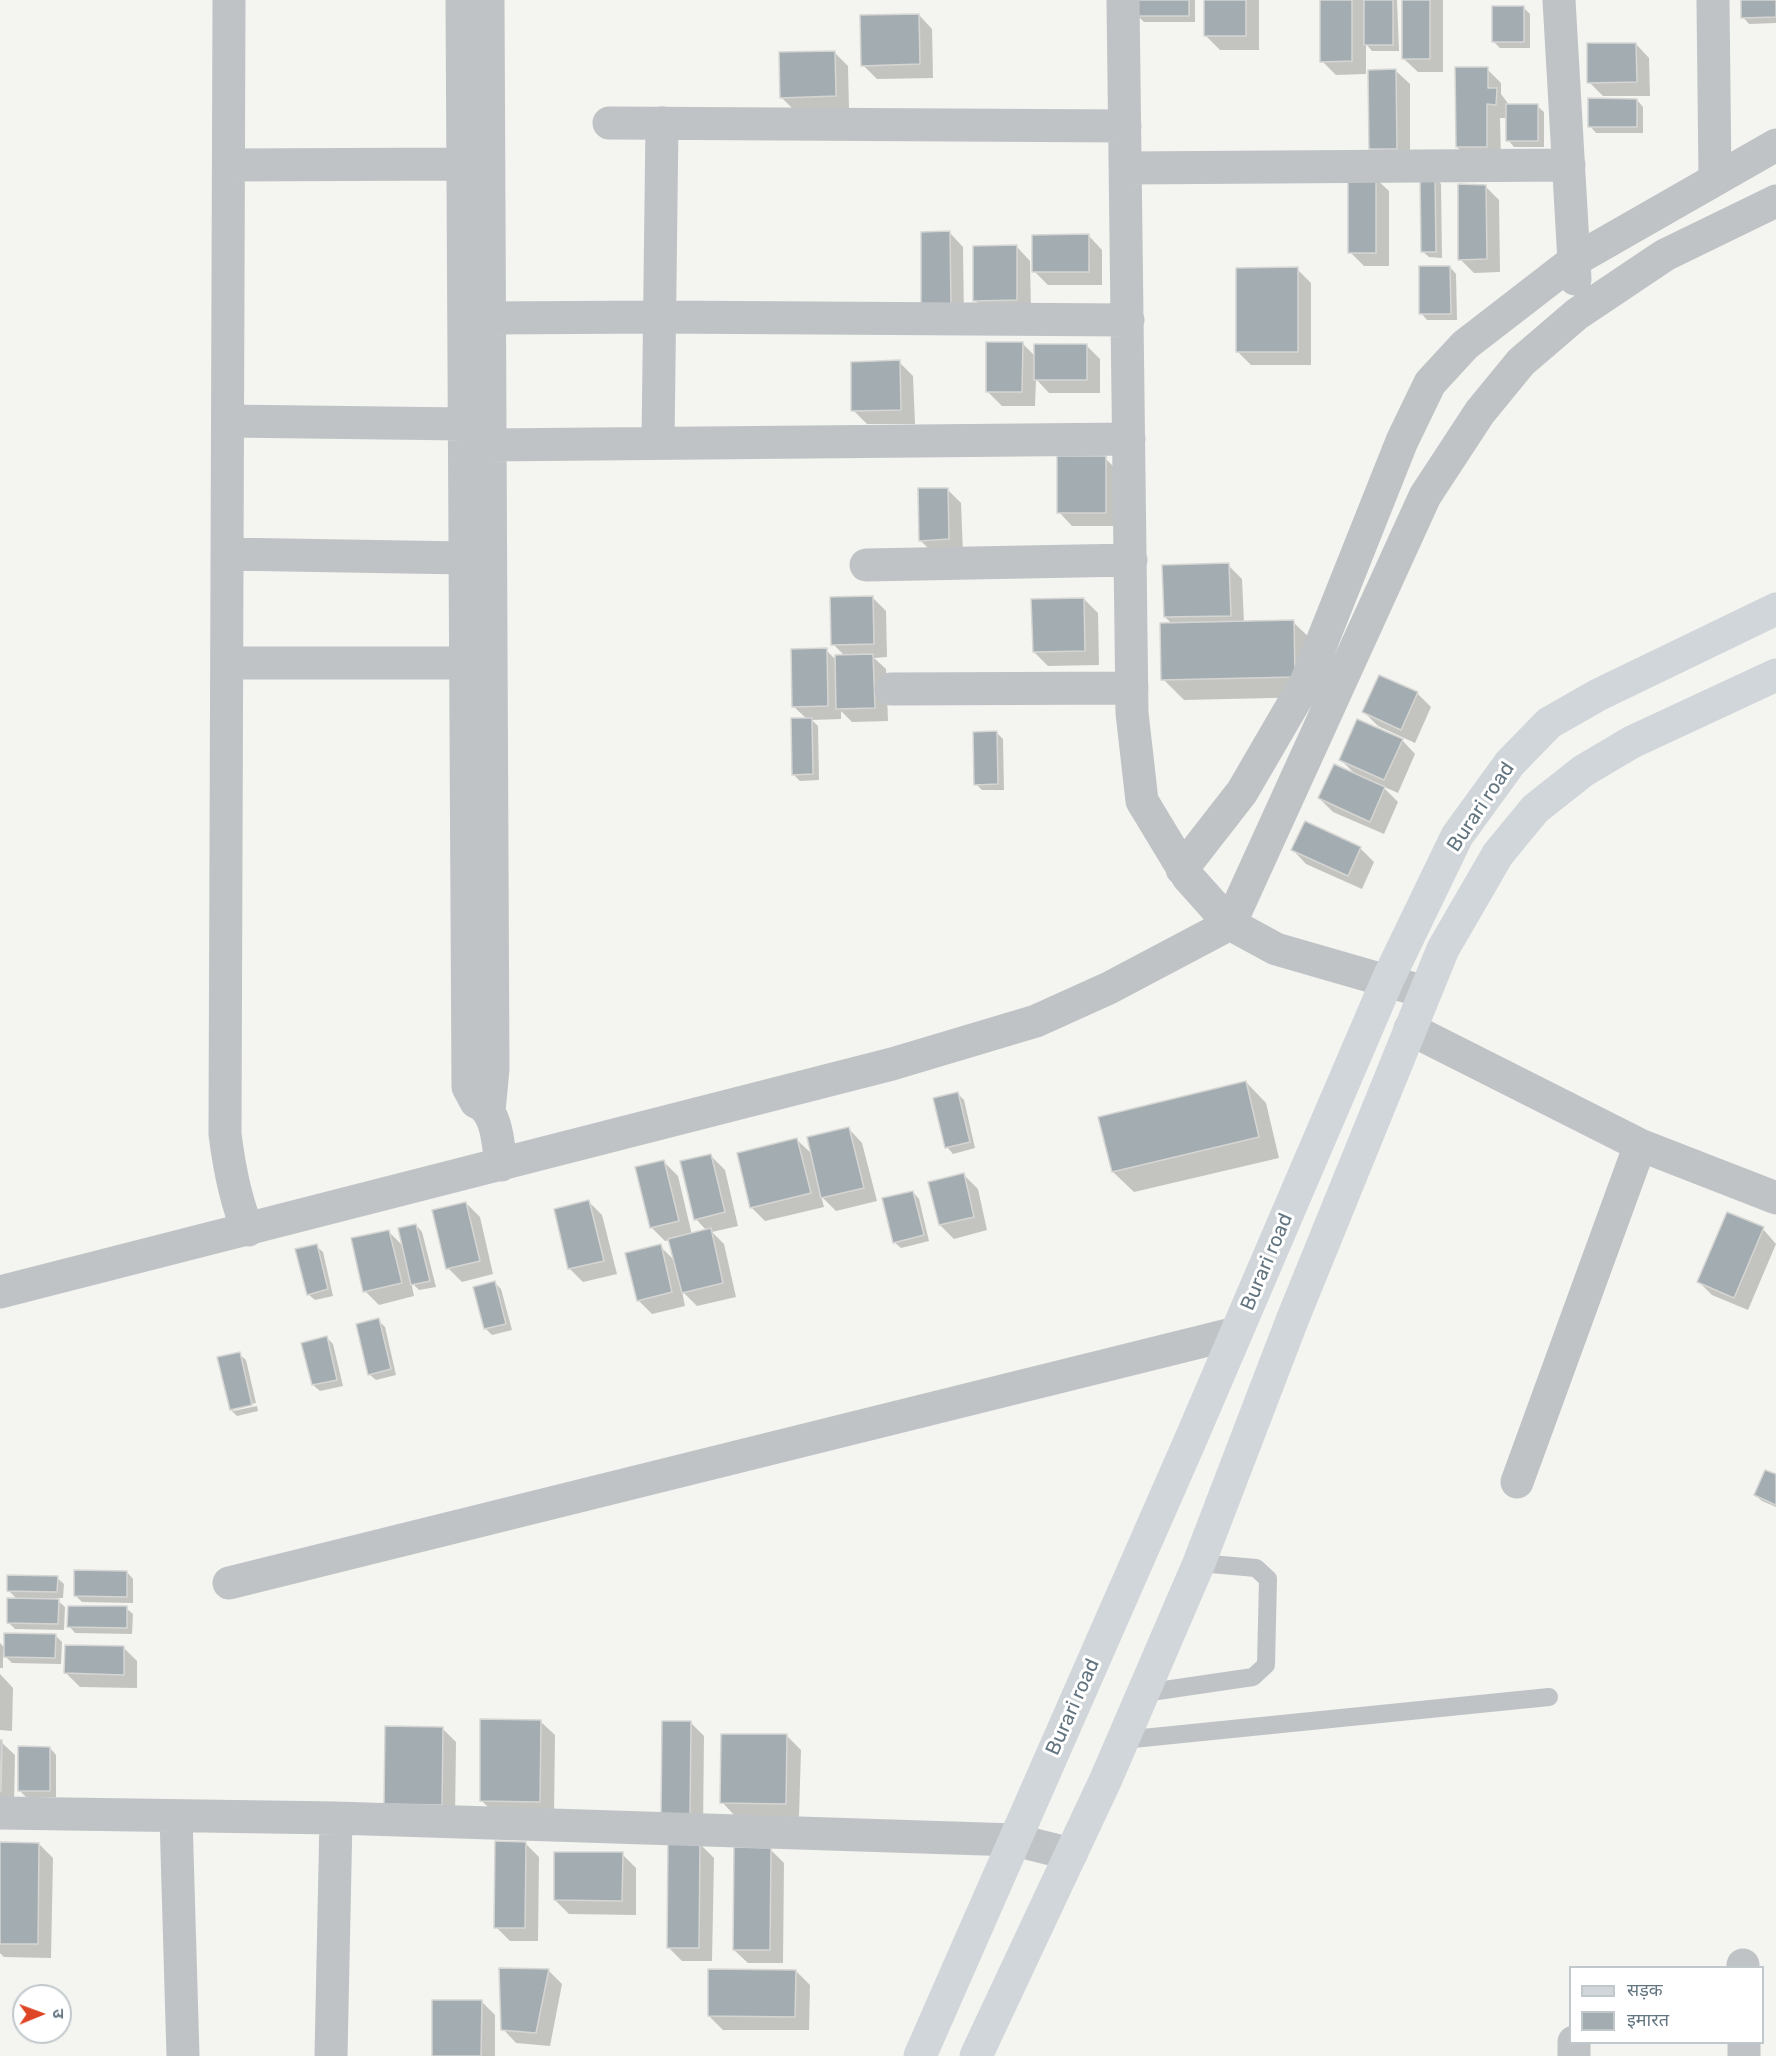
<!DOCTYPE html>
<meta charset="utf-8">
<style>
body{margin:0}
#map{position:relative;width:1776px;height:2056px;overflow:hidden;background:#f4f4f0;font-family:Rubik,"Noto Sans Devanagari",sans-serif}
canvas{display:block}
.legend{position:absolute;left:1569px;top:1966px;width:195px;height:78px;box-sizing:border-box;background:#fff;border:2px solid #c1c8cc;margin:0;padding:8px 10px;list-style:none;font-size:18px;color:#637580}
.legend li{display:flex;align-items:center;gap:12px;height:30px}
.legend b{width:30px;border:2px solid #c1c8cc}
.north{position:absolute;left:12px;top:1984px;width:60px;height:60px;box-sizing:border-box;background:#fff;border:2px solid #c1c8cc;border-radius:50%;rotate:89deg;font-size:16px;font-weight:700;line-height:24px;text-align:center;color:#637580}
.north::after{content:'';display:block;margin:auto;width:21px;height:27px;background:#dd4526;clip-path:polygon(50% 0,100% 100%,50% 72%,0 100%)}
</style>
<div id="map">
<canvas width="1776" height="2056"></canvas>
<ul class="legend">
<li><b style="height:8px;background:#d1d6da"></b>सड़क</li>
<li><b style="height:16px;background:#a3acb1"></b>इमारत</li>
</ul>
<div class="north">उ</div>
</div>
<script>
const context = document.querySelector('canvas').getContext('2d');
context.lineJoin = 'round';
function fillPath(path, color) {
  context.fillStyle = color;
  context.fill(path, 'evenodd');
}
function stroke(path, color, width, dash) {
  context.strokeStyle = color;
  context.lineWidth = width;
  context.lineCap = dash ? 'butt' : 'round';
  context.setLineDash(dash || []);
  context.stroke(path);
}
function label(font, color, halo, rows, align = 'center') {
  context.font = font + ' Rubik,sans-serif';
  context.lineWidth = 6;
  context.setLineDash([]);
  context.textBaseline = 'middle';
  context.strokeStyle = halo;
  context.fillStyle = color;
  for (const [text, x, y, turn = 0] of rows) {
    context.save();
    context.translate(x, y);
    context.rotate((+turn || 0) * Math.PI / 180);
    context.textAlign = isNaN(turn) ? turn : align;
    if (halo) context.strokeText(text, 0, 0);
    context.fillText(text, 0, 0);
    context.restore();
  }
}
fillPath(new Path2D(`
 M1137,0H1195V22H1144L1138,16Z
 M1206,0H1259V50H1220L1206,36Z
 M1321,0H1397L1399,51H1372L1366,44V74L1336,75L1322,61Z
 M1404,0H1443V72H1418L1404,59Z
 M1743,0H1776V23L1749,24L1743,17Z
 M1524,8L1530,14V48H1500L1494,42Z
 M919,15L932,29L933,78L877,79L863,65Z
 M1636,44L1649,58L1650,96H1603L1589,82Z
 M834,52L848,66L849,110L795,111L781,97Z
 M1487,69L1501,83V94L1510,106H1537L1544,112V147H1514L1508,140V118H1500L1501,160L1471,161L1457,147Z
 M1396,71L1410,84V162H1384L1370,148Z
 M1637,100L1643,107V133H1596L1590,126Z
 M1435,177L1441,184L1442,258L1429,257L1422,251Z
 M1375,178L1389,191V266H1364L1350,252Z
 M1485,186L1499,200L1500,272L1474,273L1460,259Z
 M950,233L963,247L964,320H936Z
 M1089,236L1102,250V285H1048L1034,271Z
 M1017,247L1030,261L1031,314H988L975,300Z
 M1450,267L1456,274L1457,320H1427L1421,313Z
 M1297,269L1311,283V365H1251L1237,351Z
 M1022,343L1035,356L1086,345L1100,359V393H1049L1036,379L1035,406H1002L988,392Z
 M899,362L913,376L915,424H867L853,410Z
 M1105,458L1119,472V526H1072L1059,512Z
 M947,489L961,503L963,553L934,554L920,540Z
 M1228,565L1242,579L1244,623L1293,622L1314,642L1315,697L1184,700L1163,679L1173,625L1165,617Z
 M872,597L886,611L887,657L874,658L886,669L888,721L852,722L841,711V719L812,720L818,726L819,780L800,781L794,775L807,719L793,706L826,650L836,660L845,656L833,644Z
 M1084,599L1098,613L1099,665L1048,666L1034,652Z
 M1379,677L1418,694L1431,707L1415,743L1378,726L1364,712Z
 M997,733L1003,739L1004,790H982L976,784Z
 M1402,740L1415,754L1398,793L1382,786L1398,802L1384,834L1333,812L1319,798L1356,775L1340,759Z
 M1360,848L1374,862L1362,889L1306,864L1293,850Z
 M1246,1082L1266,1103L1279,1158L1134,1192L1113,1172Z
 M958,1094L964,1100L975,1148L953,1154L947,1147Z
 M849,1129L862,1143L877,1201L836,1211L821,1196L824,1207L765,1221L751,1207L797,1140L813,1155Z
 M711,1156L725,1170L738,1226L712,1232L724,1244L736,1297L697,1306L682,1291L685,1306L652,1314L638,1300L660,1246L675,1261L670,1240L665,1241L651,1227L664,1162L678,1176L692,1235L707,1231L696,1219Z
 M964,1175L978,1189L987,1230L954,1239L940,1225Z
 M913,1192L919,1199L929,1241L901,1248L894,1242Z
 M589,1202L602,1215L617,1274L583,1282L569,1268Z
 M466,1203L480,1217L493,1274L462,1282L448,1268Z
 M416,1225L422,1232L436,1287L419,1290L411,1282L414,1296L379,1305L365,1291L388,1231L404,1247Z
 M1763,1229L1776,1244L1748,1310L1712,1295L1699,1282Z
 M316,1246L323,1252L333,1296L315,1300L308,1294Z
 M495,1283L501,1289L512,1330L492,1335L485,1328Z
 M378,1320L385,1327L396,1375L376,1380L369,1374Z
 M327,1338L333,1344L343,1386L320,1391L313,1385Z
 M239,1354L246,1360L256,1403L233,1408V1411L257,1406L258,1411L237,1416L231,1410Z
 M1776,1476V1507L1762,1501L1755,1495Z
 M127,1572L133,1579V1603L82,1602L76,1596Z
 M57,1578L64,1584L63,1598H55L65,1607L64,1630L15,1629L9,1623L17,1599L8,1590Z
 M126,1608L133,1614L132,1634L75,1633L69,1626Z
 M55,1635L62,1642L61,1664L12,1663L3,1654V1668H0V1643L6,1649Z
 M123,1647L137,1661V1688L80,1687L66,1673Z
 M0,1674L13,1688L12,1731L0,1730Z
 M541,1722L555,1735L554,1815L495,1814L481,1800Z
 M690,1722L704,1736L703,1828L662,1814Z
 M442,1728L456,1742L455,1818H399Z
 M787,1736L801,1750L799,1817L735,1816L722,1802Z
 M0,1741L15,1755L14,1805H0Z
 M50,1748L56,1755V1797H26L19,1790Z
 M0,1843L39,1844L53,1858L51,1958L4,1957L0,1953Z
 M525,1843L539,1857L538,1941H510L496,1927Z
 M700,1844L714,1858L712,1961H682L668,1947Z
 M770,1849L784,1863L783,1963H748L734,1950Z
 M622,1854L636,1868V1915L569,1914L555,1900Z
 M501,1970L549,1971L562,1984L550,2046L516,2043L503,2029Z
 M796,1971L810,1985L809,2030H723L709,2016Z
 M481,2001L495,2015V2056H433Z`), '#0003');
const building = new Path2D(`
 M1136,0H1189V16H1136Z
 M1204,0H1246V36H1204Z
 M1320,0H1352V61L1320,62Z
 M1364,0H1393V45H1364Z
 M1402,0H1430V59H1402Z
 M1741,0H1776V17L1741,18Z
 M1492,6H1524V42H1492Z
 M919,14L920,64L861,66L860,15Z
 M1587,43H1636L1637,82L1587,83Z
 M835,51L836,96L780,98L779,52Z
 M1455,67H1488V88H1497L1496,105L1487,104V147H1456Z
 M1396,69L1397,149H1369L1368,70Z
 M1588,98L1637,99V127H1588Z
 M1506,104H1538V141H1506Z
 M1376,176V253H1348V177Z
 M1420,176H1435L1436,252H1421Z
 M1458,184L1486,185L1487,259L1458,260Z
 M950,231L951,307H921V232Z
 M1089,234V272H1032V235Z
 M1017,245V300L973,301V246Z
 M1419,266H1450L1451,314H1419Z
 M1298,267V352H1236V268Z
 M986,342H1023L1022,392H986Z
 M1034,344H1087V380H1034Z
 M900,360L901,410L851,411V362Z
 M1057,456H1106V513H1057Z
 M918,488H948L949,539L919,541Z
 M1229,563L1231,616L1164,617L1162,565Z
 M873,596L874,644L831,645L830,597Z
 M1084,598L1085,651L1033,652L1031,599Z
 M1294,620L1295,677L1161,680L1160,623Z
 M827,648L828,706L792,707L791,649Z
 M873,654L875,708L836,709L835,655Z
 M1379,675L1418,692L1401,730L1362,712Z
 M791,718H812L813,774L792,775Z
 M1357,719L1403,739L1384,780L1339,760Z
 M997,731L998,784L974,785L973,732Z
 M1334,764L1385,787L1370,822L1318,798Z
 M1305,821L1361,847L1348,876L1291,850Z
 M1246,1081L1259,1137L1112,1172L1098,1117Z
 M958,1092L970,1142L945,1148L933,1098Z
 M849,1127L864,1188L821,1198L807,1137Z
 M797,1138L811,1193L750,1208L737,1153Z
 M711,1154L725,1212L694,1220L680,1161Z
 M664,1160L679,1221L650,1228L635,1167Z
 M964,1173L974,1217L939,1225L928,1182Z
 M913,1191L924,1235L893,1243L882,1198Z
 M589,1200L604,1261L568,1269L554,1209Z
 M466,1202L480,1261L446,1269L432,1210Z
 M1727,1212L1764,1227L1734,1298L1697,1282Z
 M416,1224L430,1281L411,1285L398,1228Z
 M711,1228L723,1283L682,1293L668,1239Z
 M389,1230L402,1283L363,1292L351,1238Z
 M317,1244L328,1289L307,1295L295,1249Z
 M661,1244L672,1292L637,1301L625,1253Z
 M495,1281L506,1324L484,1329L473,1287Z
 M379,1318L391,1369L368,1375L356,1324Z
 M327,1336L337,1380L312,1385L301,1343Z
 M240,1352L252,1405L230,1410L217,1357Z
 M1765,1470L1776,1474V1505L1754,1495Z
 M74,1570L127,1571V1597L74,1596Z
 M7,1575L58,1576L57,1592L7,1591Z
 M7,1598L59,1599L58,1624L7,1623Z
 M68,1606H127V1628L67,1627Z
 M4,1633L56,1634L55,1658L4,1657Z
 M65,1645L124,1646V1675L64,1673Z
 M480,1719L541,1720L540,1802L480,1801Z
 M662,1721H691L690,1814H661Z
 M385,1726L443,1727L442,1805L384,1804Z
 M721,1734H787L786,1804L720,1803Z
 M0,1740H2L1,1791H0Z
 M18,1746L50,1747V1791H18Z
 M495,1841L526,1842L525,1928H494Z
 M0,1842L39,1843L38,1944H0Z
 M668,1843H700L699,1948H667Z
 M734,1847L771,1848L770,1950H733Z
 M554,1852H623L622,1901L554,1900Z
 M499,1968L549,1969L536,2033L501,2030Z
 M708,1969L796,1970L795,2017L708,2016Z
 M432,2000H482L481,2056H432Z`);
fillPath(building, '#a3acb1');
stroke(building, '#d5d5d3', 1.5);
stroke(new Path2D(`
 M1144,1693L1253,1677L1266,1665L1268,1579L1256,1568L1199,1563
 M1123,1740L1549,1697`), '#bfc3c6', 18);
stroke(new Path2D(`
 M229,0L225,1134C229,1166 235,1200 248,1230
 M462,0L468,1087L476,1102C498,1110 498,1145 501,1165
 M488,0L493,1069L489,1111
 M1123,0L1132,713L1142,801L1188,877L1230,924L1276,949L1425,992
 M1559,0L1575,279
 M1713,0L1715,179
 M609,123L1125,126
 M229,165L463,164
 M1126,168L1569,165
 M488,318L659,317L1128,320
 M228,421L464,424
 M658,443L662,123
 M489,445L1129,439
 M227,554L465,558
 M866,565L1131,560
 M227,663H465
 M891,689L1132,688
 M1182,869L1242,792L1306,682L1402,441L1430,383L1465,345L1575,260L1776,145
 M1410,1029L1640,1145L1776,1198
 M0,1292L892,1064L1036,1021L1109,988L1230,924L1425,496L1480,412L1521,362L1577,314L1665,255L1776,201
 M1517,1482L1640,1145
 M229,1583L1236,1333
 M0,1813L336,1818L1015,1840L1071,1854
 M176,1817L183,2056
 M1743,1965V1968
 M1574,2042V2056
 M1744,2042V2056
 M331,2056L336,1818`), '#bfc3c6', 33);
stroke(new Path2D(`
 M920,2056L1190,1441L1388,979L1457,836L1510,763L1549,723L1598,695L1776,609
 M976,2056L1106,1779L1199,1563L1293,1318L1443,949L1498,854L1535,809L1583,771L1632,742L1776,675`), '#d1d6da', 33);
label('20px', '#637580', '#fff', [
 ["Burari road",1481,807,-56],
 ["Burari road",1267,1262,-67],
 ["Burari road",1073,1707,-66]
]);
</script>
